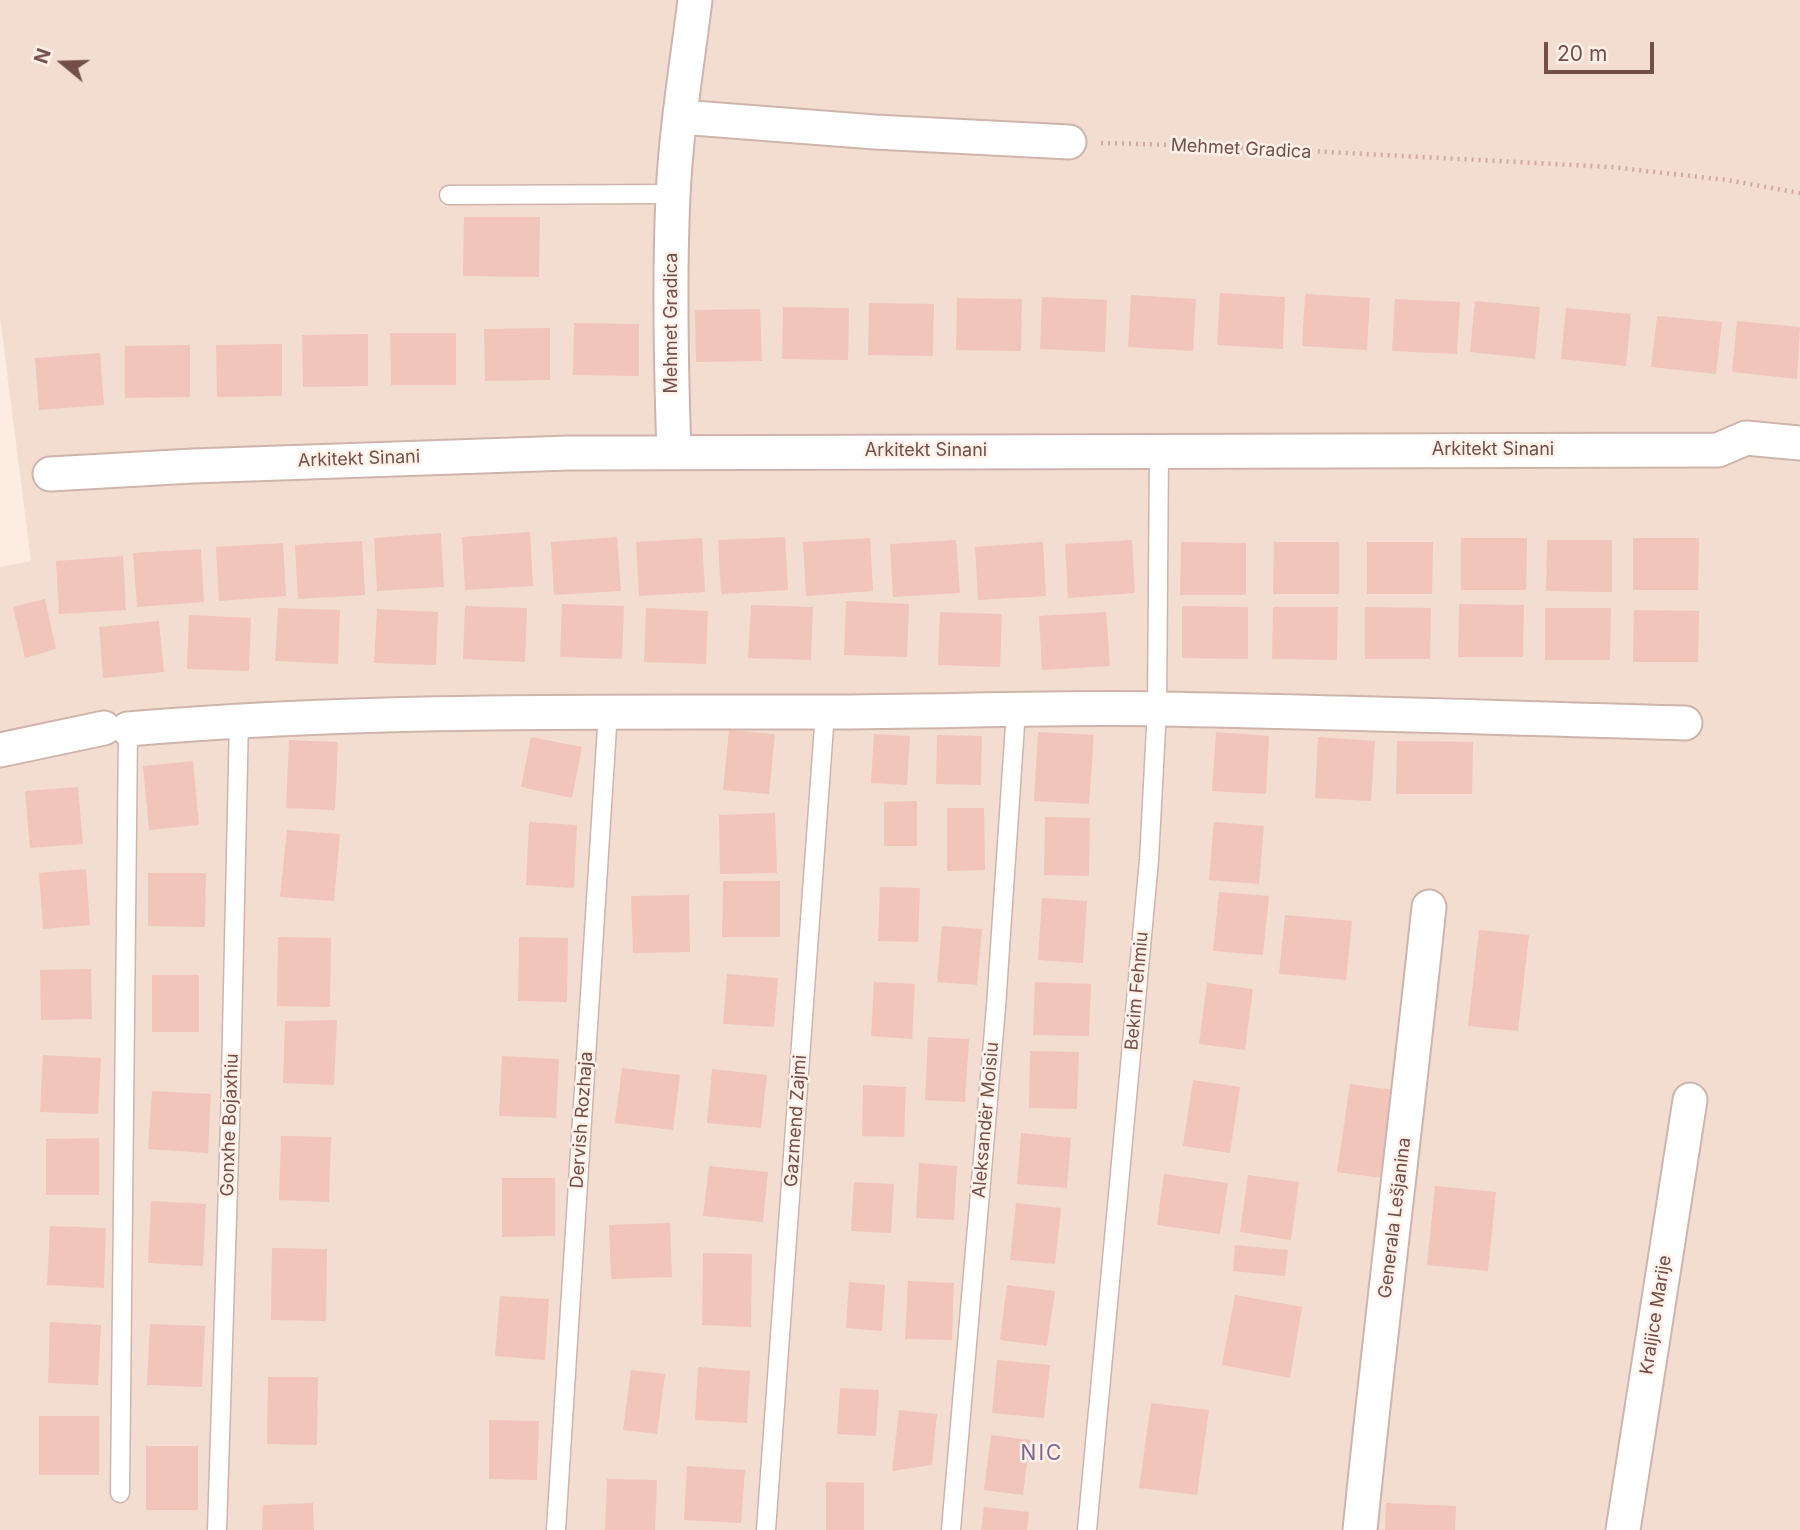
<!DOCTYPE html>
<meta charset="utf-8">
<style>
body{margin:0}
#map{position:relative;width:1800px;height:1530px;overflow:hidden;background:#fcece2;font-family:Inter,sans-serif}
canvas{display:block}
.north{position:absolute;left:28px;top:28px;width:70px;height:70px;-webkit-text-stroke:5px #fff1e8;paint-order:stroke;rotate:289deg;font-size:19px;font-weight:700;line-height:28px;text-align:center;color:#734f49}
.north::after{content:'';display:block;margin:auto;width:24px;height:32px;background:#734f49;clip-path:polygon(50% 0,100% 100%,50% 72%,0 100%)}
.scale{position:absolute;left:1544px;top:42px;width:110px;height:32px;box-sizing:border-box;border:4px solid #734f49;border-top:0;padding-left:9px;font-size:21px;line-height:24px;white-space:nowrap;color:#734f49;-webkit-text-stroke:5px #fff1e8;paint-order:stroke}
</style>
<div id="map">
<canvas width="1800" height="1530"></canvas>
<div class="north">N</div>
<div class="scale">20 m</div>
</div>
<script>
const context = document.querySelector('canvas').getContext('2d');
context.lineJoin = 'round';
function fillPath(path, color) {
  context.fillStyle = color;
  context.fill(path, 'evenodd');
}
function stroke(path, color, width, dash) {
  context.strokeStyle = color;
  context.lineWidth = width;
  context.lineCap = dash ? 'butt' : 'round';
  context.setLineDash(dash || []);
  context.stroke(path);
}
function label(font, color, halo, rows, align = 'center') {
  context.font = font + ' Inter,sans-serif';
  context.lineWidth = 5;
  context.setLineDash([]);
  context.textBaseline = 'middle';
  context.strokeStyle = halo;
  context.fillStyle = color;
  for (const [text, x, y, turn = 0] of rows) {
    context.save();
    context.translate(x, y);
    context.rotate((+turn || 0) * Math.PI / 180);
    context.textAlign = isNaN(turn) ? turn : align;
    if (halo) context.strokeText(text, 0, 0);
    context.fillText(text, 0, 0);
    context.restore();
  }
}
fillPath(new Path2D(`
 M0,0H1800V1530H0V567L31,561L0,317Z`), '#f3ddd0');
fillPath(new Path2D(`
 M464,217H540L539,277L463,276Z
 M1220,293L1285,297L1283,349L1217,345Z
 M1305,294L1370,298L1367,350L1302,346Z
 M1131,295L1196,299L1193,351L1128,347Z
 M1042,297L1107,300L1105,352L1040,349Z
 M957,298L1022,299L1021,351L956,350Z
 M1395,299L1460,302L1457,354L1392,351Z
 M1475,301L1540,307L1535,359L1470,352Z
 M869,303L934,304L933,356L868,355Z
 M783,307L849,308L848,360L782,359Z
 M1566,308L1631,314L1626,366L1561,359Z
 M760,309L762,361L696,362L695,310Z
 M1657,316L1722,322L1716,374L1651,367Z
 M1737,321L1800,327L1797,379L1732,372Z
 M574,323L639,324V376L573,375Z
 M550,328V380L485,381L484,329Z
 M390,333H456V385H391Z
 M368,334V386L303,387L302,335Z
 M282,344V396L217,397L216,345Z
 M190,345V397L125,398V346Z
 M100,353L104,405L39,410L35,358Z
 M530,532L533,586L465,590L462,537Z
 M441,533L444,587L377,591L374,538Z
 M617,537L621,591L554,595L551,542Z
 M785,537L788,590L721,594L718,540Z
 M702,538L705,592L639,596L636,542Z
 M870,538L873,591L806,596L803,542Z
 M1461,538H1527L1526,590H1461Z
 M1633,538H1699L1698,590H1633Z
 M956,540L960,593L893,597L890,544Z
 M1132,540L1135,593L1068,598L1065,544Z
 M1547,540H1612V592L1546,591Z
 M362,541L365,595L298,599L295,545Z
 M1043,542L1046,596L978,600L975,547Z
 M1181,542L1246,543V595H1180Z
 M1274,542H1339V594H1273Z
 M1367,542H1433L1432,594H1367Z
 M283,543L286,596L219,601L216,547Z
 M201,549L204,602L137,607L133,553Z
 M123,556L126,610L59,614L56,561Z
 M45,599L56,649L25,658L13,607Z
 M846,601L909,604L907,657L844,655Z
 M562,604L624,606L622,659L560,657Z
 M1459,604L1524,605L1523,657H1458Z
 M751,605L813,607L811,660L748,658Z
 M465,606L527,608L525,662L463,659Z
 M1182,606L1248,607V659L1182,658Z
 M1273,607H1338L1337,660L1272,659Z
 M1365,607L1431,608L1430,659H1365Z
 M278,608L340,610L338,664L275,661Z
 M646,608L708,611L706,664L644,662Z
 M1545,608H1611L1610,660H1545Z
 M377,609L438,612L436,665L374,663Z
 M1634,610L1699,611L1698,662H1633Z
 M940,612L1002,614L1000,667L938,665Z
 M1106,612L1110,666L1042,670L1039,616Z
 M189,615L251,618L249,671L187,669Z
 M159,621L164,672L103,678L99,627Z
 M729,730L775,734L769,794L723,790Z
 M1038,732L1094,735L1089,804L1034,801Z
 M1216,732L1269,736L1266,794L1212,791Z
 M874,734L910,736L907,785L871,783Z
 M937,735L982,736L981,785L936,784Z
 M531,737L582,747L572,798L521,787Z
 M1318,737L1375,741L1371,801L1315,798Z
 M289,740L338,742L335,810L286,808Z
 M1397,741L1473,742L1472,794H1396Z
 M193,761L199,825L149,830L143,766Z
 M78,787L83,844L30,848L25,791Z
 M917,801V846H884V802Z
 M947,808H984L985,870L947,871Z
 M775,813L777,873L720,874L719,815Z
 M1045,817L1090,818L1089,876L1044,875Z
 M529,822L577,825L574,888L526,885Z
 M1214,822L1264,826L1259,884L1209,880Z
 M287,830L340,834L334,901L280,897Z
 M86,869L90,925L43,929L39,873Z
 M148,873H206L205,927L148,926Z
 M723,881H780V937H722Z
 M880,887L920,888L918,942L878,941Z
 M1219,892L1269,896L1263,955L1213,951Z
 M689,895L690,952L633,953L631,896Z
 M1042,898L1087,901L1083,963L1038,960Z
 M1285,915L1352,921L1346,980L1279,974Z
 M942,926L982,929L977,985L937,982Z
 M1479,930L1529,935L1518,1031L1468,1026Z
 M278,937L331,938L330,1007L277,1006Z
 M519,937L568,938L567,1002L518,1001Z
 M91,969L92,1019L41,1020L40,970Z
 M727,974L778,978L774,1027L723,1024Z
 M152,975H199V1032H152Z
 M874,982L915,984L912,1039L871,1036Z
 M1035,982L1091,984L1089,1036L1033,1035Z
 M1207,983L1253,989L1245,1050L1199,1044Z
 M337,1020L334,1085L283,1083L285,1021Z
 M928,1037L969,1039L965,1102L925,1100Z
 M1030,1051L1079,1052L1077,1109L1029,1108Z
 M43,1055L101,1058L98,1114L40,1112Z
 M502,1056L559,1059L556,1118L499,1116Z
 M622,1068L680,1075L673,1130L615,1123Z
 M712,1069L767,1075L761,1128L707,1123Z
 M1193,1080L1240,1087L1230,1153L1183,1146Z
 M1350,1084L1394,1090L1382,1178L1337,1172Z
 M863,1085L906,1087L904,1137L862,1136Z
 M152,1091L211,1094L208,1153L148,1149Z
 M1021,1133L1071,1138L1067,1188L1017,1184Z
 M281,1136L331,1137L329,1202L279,1200Z
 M99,1138V1195H46V1139Z
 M919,1163L957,1166L954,1220L916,1218Z
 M709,1166L768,1172L763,1222L703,1216Z
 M1164,1174L1228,1183L1220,1234L1157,1225Z
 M1248,1175L1299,1182L1291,1240L1240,1232Z
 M502,1178H555V1236L502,1237Z
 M854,1182L894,1184L891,1233L851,1231Z
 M1435,1186L1496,1192L1488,1271L1427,1265Z
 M151,1201L206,1204L203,1266L148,1263Z
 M1016,1203L1061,1208L1055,1264L1010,1260Z
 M670,1223L672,1277L611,1279L609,1225Z
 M50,1226L106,1228L104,1288L47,1285Z
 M1235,1245L1288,1250L1285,1276L1233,1271Z
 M272,1248L327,1249L326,1321L271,1320Z
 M703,1253L752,1254L751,1327L702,1325Z
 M908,1281L954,1283L952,1340L905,1339Z
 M849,1282L885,1285L882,1331L846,1328Z
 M1007,1285L1055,1291L1047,1346L1000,1340Z
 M1235,1295L1302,1307L1290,1378L1222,1365Z
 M500,1296L549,1299L545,1360L495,1356Z
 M50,1322L101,1325L98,1385L48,1383Z
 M150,1324L205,1326L202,1387L147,1385Z
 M997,1360L1050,1365L1044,1418L992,1413Z
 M698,1367L750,1371L747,1423L695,1420Z
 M631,1370L665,1374L657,1434L623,1430Z
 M268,1377H318L317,1445L267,1444Z
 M840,1388L879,1390L876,1436L837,1434Z
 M1151,1403L1209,1410L1197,1495L1139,1488Z
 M899,1410L937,1414L932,1465L892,1471Z
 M39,1416H99V1475H39Z
 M489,1420L539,1421L537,1480L489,1479Z
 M991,1435L1030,1440L1023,1495L984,1490Z
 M146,1446H198V1510H146Z
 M687,1466L745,1470L741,1523L684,1520Z
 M607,1479L657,1480L655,1530H605Z
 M826,1482L864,1483V1530H826Z
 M313,1503L314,1530H262L263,1505Z
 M1386,1503L1456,1506L1455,1530H1385Z
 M984,1507L1029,1512L1027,1530H981Z`), '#f1c5ba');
const service = new Path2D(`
 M449,195L673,194
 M120,1493L128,729
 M217,1530L230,1124L239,719
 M556,1530L608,711
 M766,1530L825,712
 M951,1530L996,1007L1016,710
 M1087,1530L1149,860L1157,709L1159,451`);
const minor = new Path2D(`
 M680,117L875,132L1069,142
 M674,452C671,367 669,282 673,196C676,130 687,65 695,0
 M50,474L193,466L569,453L1718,450L1746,438L1800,443
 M128,729C360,709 591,712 824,712C936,712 1048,707 1160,709C1335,712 1510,718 1685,723
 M0,750L104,728
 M1360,1530C1381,1322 1407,1115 1429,907
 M1623,1530L1690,1100`);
stroke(service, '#cfb4ac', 21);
stroke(minor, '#cfb4ac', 37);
stroke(new Path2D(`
 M1101,143L1214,146L1611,167L1727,180L1800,193`), '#d5a89d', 4.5, [2, 5]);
stroke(service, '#fff', 18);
stroke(minor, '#fff', 33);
label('18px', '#734f49', '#fff1e8', [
 ["Mehmet Gradica",1241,149,3],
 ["Mehmet Gradica",672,323,-90],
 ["Arkitekt Sinani",1493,450],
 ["Arkitekt Sinani",926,451],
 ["Arkitekt Sinani",359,459,-2],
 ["Bekim Fehmiu",1137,991,-85],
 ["Dervish Rozhaja",582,1120,-86],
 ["Aleksandër Moisiu",986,1120,-85],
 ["Gazmend Zajmi",796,1121,-86],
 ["Gonxhe Bojaxhiu",230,1125,-88],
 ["Generala Lešjanina",1395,1218,-83],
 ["Kraljice Marije",1656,1315,-81]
]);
context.letterSpacing = '2px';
label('21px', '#7b6496', '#fff1e8', [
 ["NIC",1042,1454]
]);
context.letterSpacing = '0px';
</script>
